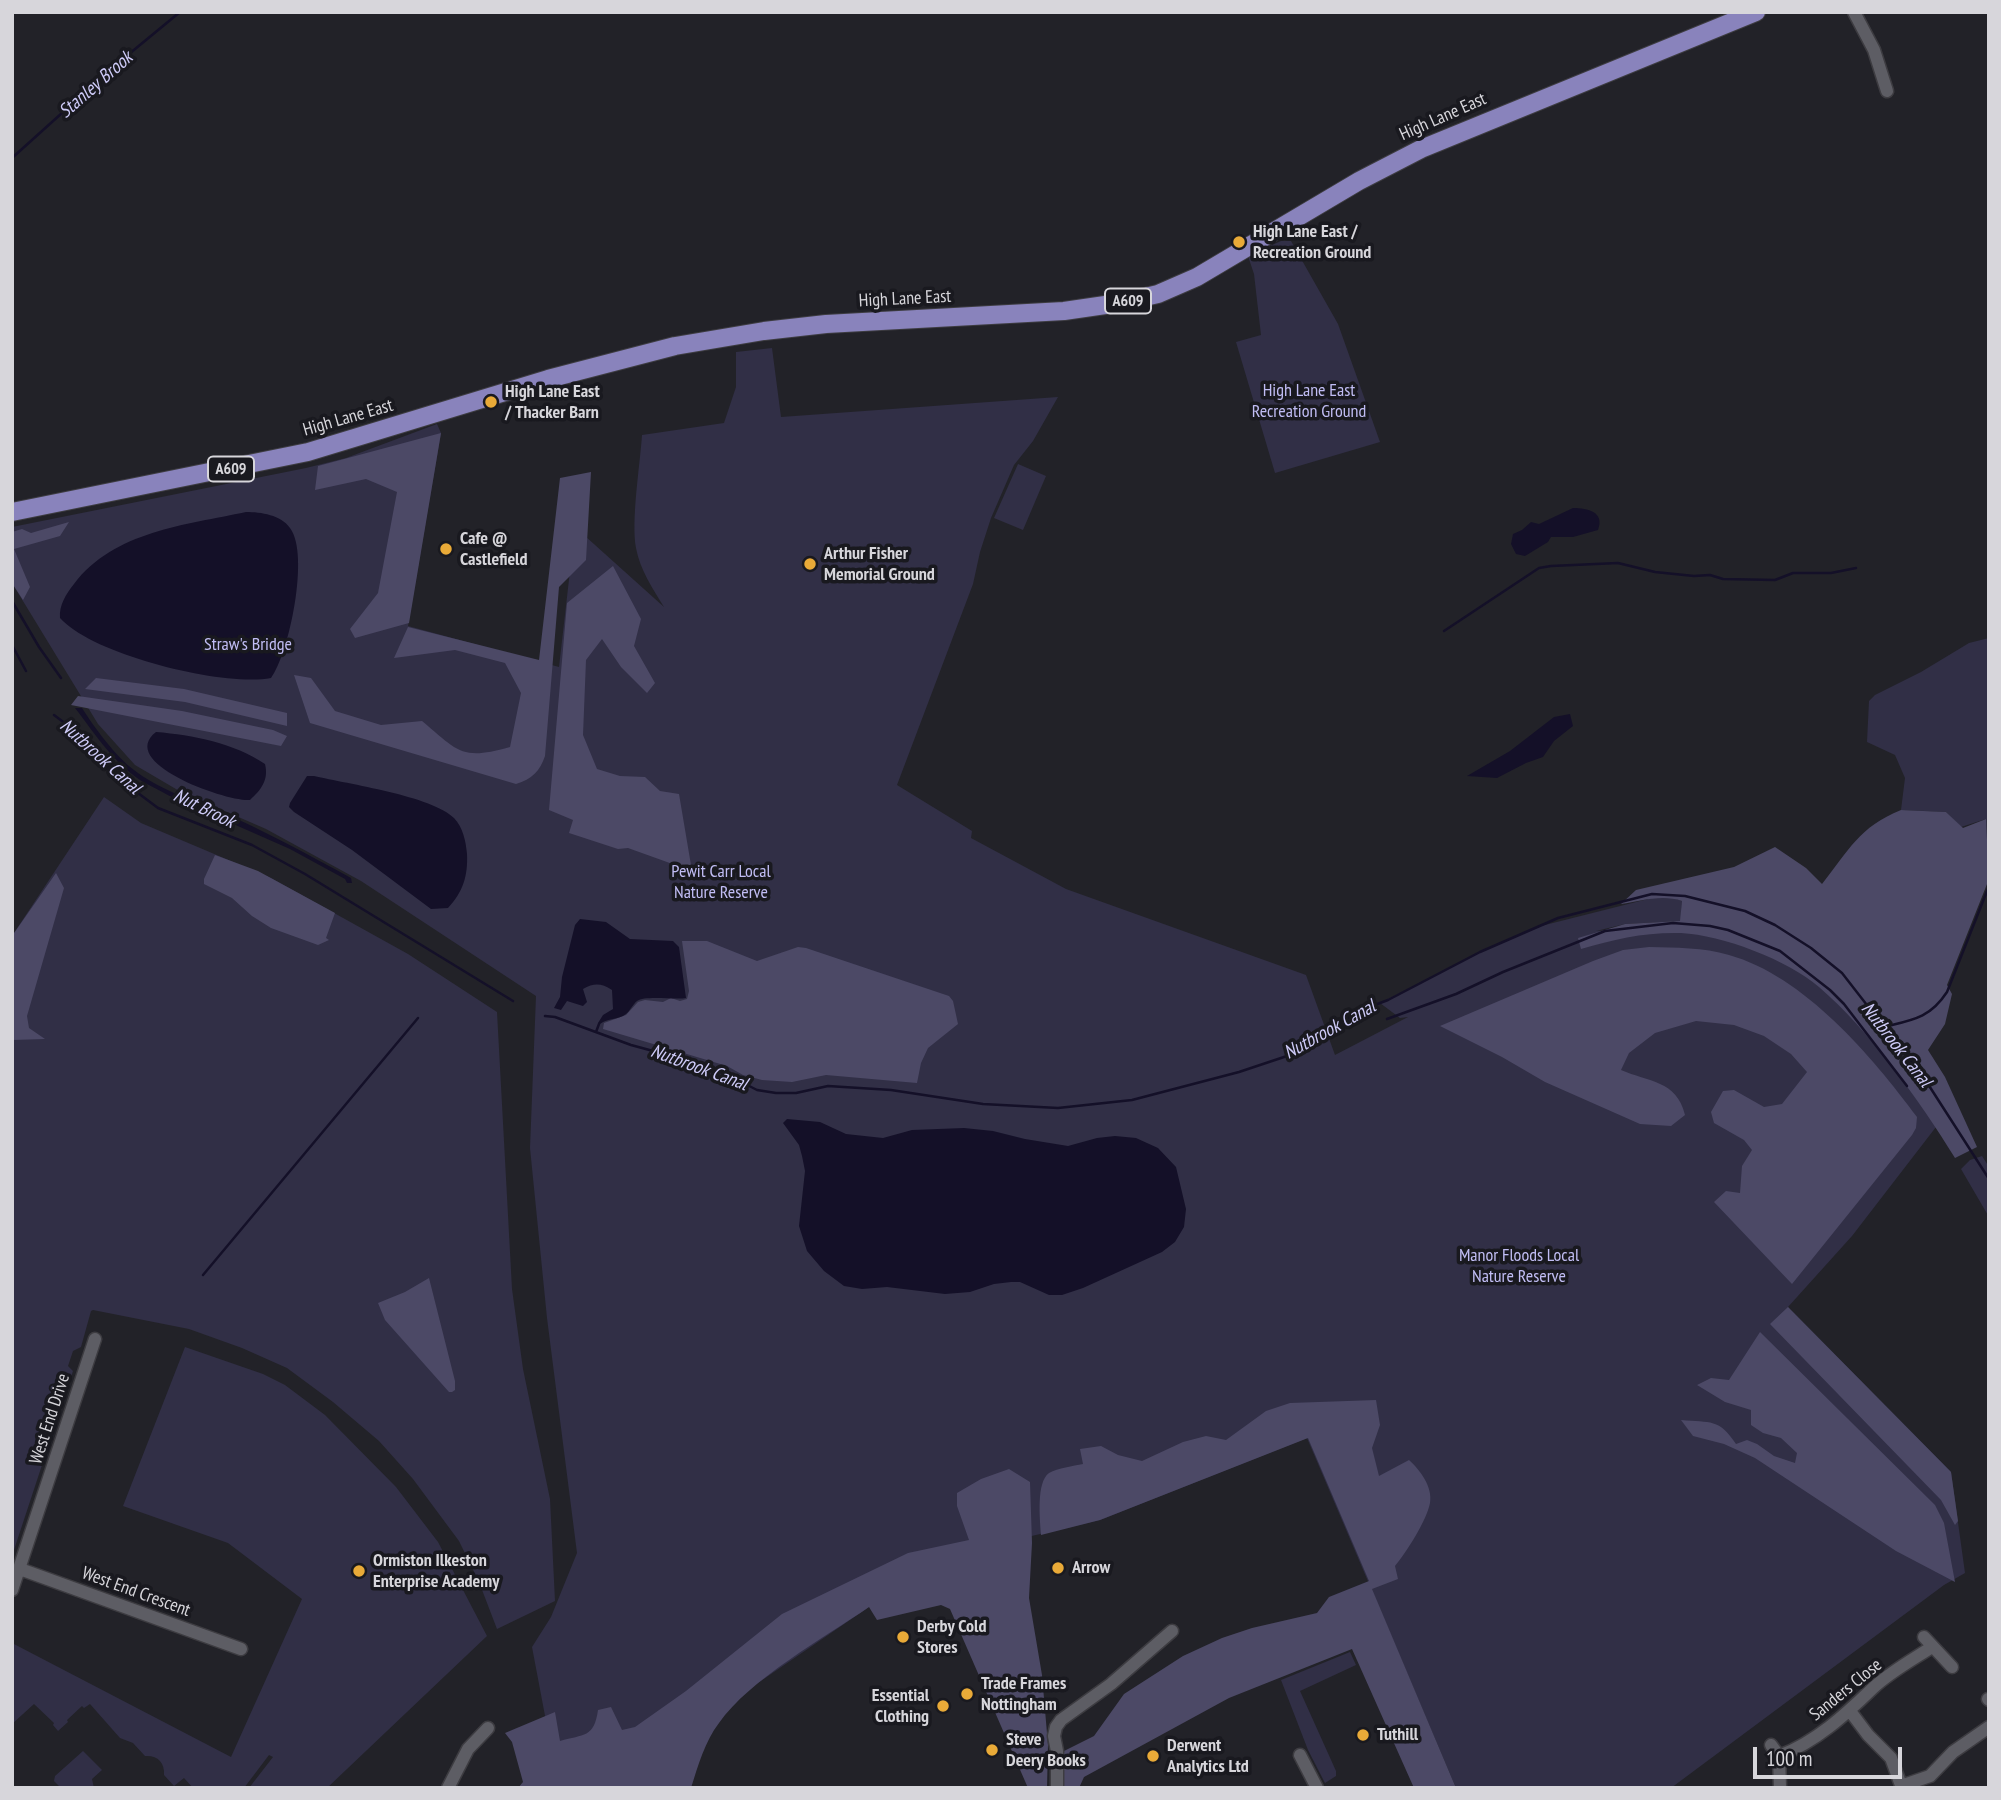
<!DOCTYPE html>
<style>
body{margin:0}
#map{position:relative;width:2001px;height:1800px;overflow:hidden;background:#222228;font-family:"PT Sans Narrow",sans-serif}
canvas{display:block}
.frame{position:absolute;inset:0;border:14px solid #d7d6db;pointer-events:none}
.scale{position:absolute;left:1753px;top:1747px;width:149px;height:32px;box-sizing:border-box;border:4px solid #d7d6db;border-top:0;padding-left:9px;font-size:21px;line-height:24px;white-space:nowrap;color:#d7d6db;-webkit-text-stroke:5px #19191f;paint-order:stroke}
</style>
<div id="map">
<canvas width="2001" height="1800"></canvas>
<div class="frame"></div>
<div class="scale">100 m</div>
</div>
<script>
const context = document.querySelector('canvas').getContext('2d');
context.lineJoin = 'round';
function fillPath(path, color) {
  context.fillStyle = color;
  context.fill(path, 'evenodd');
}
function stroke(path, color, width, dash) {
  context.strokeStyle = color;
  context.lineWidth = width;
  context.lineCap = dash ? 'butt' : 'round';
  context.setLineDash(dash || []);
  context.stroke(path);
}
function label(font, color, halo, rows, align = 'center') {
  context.font = font + ' "PT Sans Narrow",sans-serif';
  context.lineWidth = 7;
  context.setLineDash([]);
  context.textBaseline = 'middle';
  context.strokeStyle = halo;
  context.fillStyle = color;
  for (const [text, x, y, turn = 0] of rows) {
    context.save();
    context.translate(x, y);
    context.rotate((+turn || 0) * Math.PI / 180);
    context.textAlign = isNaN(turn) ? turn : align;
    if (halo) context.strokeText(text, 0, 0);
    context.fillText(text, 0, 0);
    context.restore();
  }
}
fillPath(new Path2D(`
 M1281,241H1291L1338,324L1380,442L1275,473L1236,342L1261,335L1254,274L1248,256Z
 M772,348L781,417L1058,397L1033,441L1014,465L991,518L980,552L973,584L897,785L972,831L971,838L1066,889L1306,975L1335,1055L1408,1017L1400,1018L1380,1003L1485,950L1541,926L1652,898H1674L1682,901L1681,921L1625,924L1596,931L1680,926L1780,955L1844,1002L1907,1076L1936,1127L1852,1236L1788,1307L1951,1472L1965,1573L1944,1585L1671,1788H1456L1307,1438L1100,1520L942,1557L755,1685L553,1758L532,1647L551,1617L577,1553L547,1318L530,1148L536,996L361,881L266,829L181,792L135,765L98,724L12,583V527L306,468L346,458L437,424L441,433L408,626L559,667L575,527L664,607C653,589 640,570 636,548C631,520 640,465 642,435L724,423L736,387V352Z
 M1018,464L1046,476L1023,530L994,518Z
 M1989,638V865L1988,866L1986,819L1961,827L1946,812L1901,810L1905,778L1895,755L1867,742L1869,701L1875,695L1921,672L1969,643Z
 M104,797L141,823L271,878L408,954L497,1012L512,1289L523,1369L550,1499L555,1601L497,1629L479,1582L459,1541L413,1479L379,1441L333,1402L287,1368L242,1348L189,1329L93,1310L91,1311L81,1347L73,1351L68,1366L73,1371L12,1556V936Z
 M1982,1156L1989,1167V1217L1961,1169L1970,1160Z
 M185,1347L263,1374L285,1385L325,1415L396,1487L438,1542L487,1636L327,1788H249L273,1757L269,1755L244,1788H193L184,1778L174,1786L164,1775C165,1762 157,1755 145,1756L133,1743L120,1738L90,1704L84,1708L82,1706L67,1720L68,1722L58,1731L53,1725L54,1723L34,1704L12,1724V1643L231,1757L302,1599L228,1543L123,1506Z
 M1350,1652L1356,1665L1300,1691L1336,1771V1776L1325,1783L1308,1750L1281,1680Z
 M83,1751L102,1770L92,1779L94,1788H61L54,1781L55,1776Z`), '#312f46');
fillPath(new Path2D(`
 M441,433L409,623L355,638L350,629L378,593L397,492L366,479L315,490L318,466Z
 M591,472L586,560L559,587L545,756C540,771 532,779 516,784L310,723L294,675L311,678L335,711L381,725L422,721C458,751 461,761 510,747L521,693L505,663L455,650L394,658L408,627L539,660L560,478Z
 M69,522L60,536L14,549L30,587L23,600L12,583V532L22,529L31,533Z
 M613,566L641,619L634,646L655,683L647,693L621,667L602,639L586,660L583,735L597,769L620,776L645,777L660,791L679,794L692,871L628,848L618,849L569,833L573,820L549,810L567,603Z
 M96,678L184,689L287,713V726L185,702L85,689Z
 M78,696L182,711L273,730L287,736L281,746L71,705Z
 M1901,810L1946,812L1963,828L1986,819L1989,879L1947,985L1952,994L1945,1024L1928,1050L1945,1077L1977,1147L1955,1158C1920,1101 1869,1030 1819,987C1788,960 1722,935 1681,933C1646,932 1614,939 1581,949L1578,938L1625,924L1680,921L1682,901C1662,894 1641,901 1621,904L1636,890L1734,867L1775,847L1806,868L1822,884C1849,850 1859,827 1901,810Z
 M215,855L258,871L335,913L326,938L329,940L318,945L271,928L252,916L232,898L204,884V879Z
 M56,873L64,888L27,1016L29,1028L45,1039L12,1040V936Z
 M682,941H707L757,961L798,947L806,948L949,996L953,1001L958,1024L928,1048L921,1063L917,1083L826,1075L792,1082L762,1080L743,1075L727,1066L603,1029L604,1023L626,1015L638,1002L645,1000L663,1002L671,998L680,1001L687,999L689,991Z
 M1649,947C1676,948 1703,947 1729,955C1804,976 1872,1056 1917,1117L1916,1128L1912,1135L1792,1284L1714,1202L1726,1191L1740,1193L1742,1166L1752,1150L1744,1140L1714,1123L1711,1112L1723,1091L1734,1090L1764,1107L1782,1104L1807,1072L1791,1054L1764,1036L1734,1025L1696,1021L1655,1033L1629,1053L1621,1070C1648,1082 1677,1080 1685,1115L1671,1126L1640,1124L1545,1082L1502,1057L1440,1026L1593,961L1623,950Z
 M429,1278L455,1381V1390L452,1392H449L385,1320L378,1303L405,1292Z
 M1788,1307L1951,1472L1958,1521L1955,1525L1941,1500L1770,1324Z
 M1760,1332L1935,1505L1944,1523L1955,1582L1896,1551L1755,1458L1724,1444L1693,1436L1681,1420C1711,1423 1719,1418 1736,1444L1747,1440L1757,1444L1774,1456L1795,1463L1797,1453L1781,1438L1763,1433L1751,1425V1410L1725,1402L1697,1385L1711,1378L1729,1380Z
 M1376,1400L1380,1425L1372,1448L1379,1476L1409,1460C1420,1470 1433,1487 1430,1503C1427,1520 1406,1553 1395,1566L1398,1579L1372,1589L1456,1788H1414L1352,1649L1229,1698L1084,1777L1079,1788H1063L1064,1751L1094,1736L1124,1694L1183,1656L1222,1638L1252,1628L1317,1613L1329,1597L1369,1581L1308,1438L1100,1520L1041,1535C1040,1520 1036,1482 1049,1473C1058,1468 1073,1466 1083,1464L1080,1449L1101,1446L1118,1455L1142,1461L1183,1442L1206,1436L1226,1440L1266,1411L1290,1403Z
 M1009,1469L1030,1482L1032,1543L1029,1598L1042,1675L1048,1745L1047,1788H1028L950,1609L941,1605L877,1620L869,1607C824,1638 750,1679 719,1723C705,1741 698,1766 691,1788H518L523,1782L512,1742L505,1733L555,1712L560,1741C584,1734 594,1738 598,1710L611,1707L622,1730L635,1727L686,1691L782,1614L908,1553L969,1540L957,1506V1493L981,1479Z`), '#4c4966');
fillPath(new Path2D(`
 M1573,508C1588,508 1605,512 1598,530L1573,537H1551L1548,542L1525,556L1516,554L1511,544L1513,534L1522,530L1531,522L1539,524Z
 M246,512C261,512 281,515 290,528C310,554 289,654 271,678C223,687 93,655 60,618C59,605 66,594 74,584C114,531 186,525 246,512Z
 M75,708H82C94,727 116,757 134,770C156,788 194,801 221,812C265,831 309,855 351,878L352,883H347L345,879L290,849L222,819C215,813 210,814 202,811C183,804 165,793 147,784C116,767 96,735 75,708Z
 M1570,714L1573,726L1554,741L1543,757L1526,763L1497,778L1467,776L1510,751L1554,717Z
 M156,732C193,735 234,743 265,764C269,780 261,790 250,800C227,802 116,763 156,732Z
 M307,776H314C348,784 432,796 454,818C463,827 466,842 467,854C468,876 463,892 448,908L431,909L352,850L294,812L289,807L290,803Z
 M580,919L606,922L630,939L673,941L679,947L686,998C675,1000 645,995 637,1001C633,1004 630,1011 626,1014C618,1020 608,1018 600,1024L598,1023L603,1015L613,1009L612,990C601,983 594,983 583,989L587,1002L583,1006L567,1001L561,1010L554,1008L560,997L562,977L575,925Z
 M787,1119L820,1122L846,1134L883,1138L912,1130L964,1128L993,1131L1025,1139L1068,1146L1097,1138L1115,1136L1136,1138L1158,1148L1176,1167L1186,1209L1184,1227L1175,1242L1162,1252L1083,1288L1062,1295H1049L1020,1282H1011L994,1284L970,1292L945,1294L887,1287L862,1289L844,1286L824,1271L807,1251L799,1226L805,1171L802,1156L799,1145L783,1123Z`), '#141028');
stroke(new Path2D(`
 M12,158L112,68L180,12
 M12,601L39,647L61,678
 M1444,631L1539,568L1551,566L1618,563L1655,572L1694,576L1710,575L1723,579L1775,580L1793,573H1831L1856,568
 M12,645L26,671
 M54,715L70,727L118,778L158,808L252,845L305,874L513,1001
 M545,1016L555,1017L631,1045L679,1058L726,1074L757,1090L776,1093H796L828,1086L891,1090L983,1104L1058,1108L1132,1100L1239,1072L1290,1055L1359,1011L1388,1000L1480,952L1558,918L1652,894L1685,896L1745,911L1775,925L1811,948L1842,973L1926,1081L1989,1179
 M1387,1019L1456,994L1503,972L1605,931L1673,923L1710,926L1728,930L1780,951L1830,990L1844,1004L1907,1086
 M1884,1027C1913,1020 1930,1018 1947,992L1989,886
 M596,1032L599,1024
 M203,1275L418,1018`), '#141028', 2.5);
const minor = new Path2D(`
 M1854,12L1874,50L1887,91
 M20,1569L241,1649
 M12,1590L95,1339
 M1924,1637L1952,1667
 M1988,1699L1989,1700
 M1850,1711L1868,1735L1891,1758L1902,1788
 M1771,1745L1779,1756L1780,1787
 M1300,1755L1317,1788
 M1779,1756C1816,1742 1845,1715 1873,1688C1890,1672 1912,1660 1932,1647
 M1901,1786L1930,1776L1953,1752L1989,1727
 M448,1788L468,1749L488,1728
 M1057,1788V1751L1054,1736L1056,1727L1061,1720L1111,1684L1172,1631`);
const primary = new Path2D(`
 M12,512L308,452L548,379L675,346L764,331L826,324L1064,311L1119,303L1158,294L1197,277L1359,181L1421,149L1756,12`);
stroke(minor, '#3d3c41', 15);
stroke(primary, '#3d3c41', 20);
stroke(minor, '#5d5d64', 12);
stroke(primary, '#8983bc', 18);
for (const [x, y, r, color] of [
 [1239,242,7,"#e9aa38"],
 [491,402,7,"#e9aa38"],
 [446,549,7,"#e9aa38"],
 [810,564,7,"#e9aa38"],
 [1058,1568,7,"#e9aa38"],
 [359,1571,7,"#e9aa38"],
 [903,1637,7,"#e9aa38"],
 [967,1694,7,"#e9aa38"],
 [943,1706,7,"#e9aa38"],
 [1363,1735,7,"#e9aa38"],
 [992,1750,7,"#e9aa38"],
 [1153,1756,7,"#e9aa38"]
]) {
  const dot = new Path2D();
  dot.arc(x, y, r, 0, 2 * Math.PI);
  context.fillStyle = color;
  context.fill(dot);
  stroke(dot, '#19191f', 2.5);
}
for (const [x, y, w] of [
 [1128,301,46],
 [231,469,46]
]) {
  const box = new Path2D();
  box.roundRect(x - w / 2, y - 12.5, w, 25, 5);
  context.fillStyle = '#19191f';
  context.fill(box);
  stroke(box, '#d7d6db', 2);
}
label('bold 16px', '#d7d6db', null, [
 ["A609",1128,301],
 ["A609",231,469]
]);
label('18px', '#d7d6db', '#19191f', [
 ["High Lane East",1443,117,-24],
 ["High Lane East",905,299,-3],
 ["High Lane East",348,418,-16],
 ["West End Drive",50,1419,-72],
 ["West End Crescent",136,1592,20],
 ["Sanders Close",1846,1690,-39]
]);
label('bold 18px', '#d7d6db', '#19191f', [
 ["High Lane East /",1253,232],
 ["Recreation Ground",1253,253],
 ["High Lane East",505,392],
 ["/ Thacker Barn",505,413],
 ["Cafe @",460,539],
 ["Castlefield",460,560],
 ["Arthur Fisher",824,554],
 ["Memorial Ground",824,575],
 ["Ormiston Ilkeston",373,1561],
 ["Enterprise Academy",373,1582],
 ["Arrow",1072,1568],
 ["Derby Cold",917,1627],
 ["Stores",917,1648],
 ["Trade Frames",981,1684],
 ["Nottingham",981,1705],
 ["Essential",929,1696,"right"],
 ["Clothing",929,1717,"right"],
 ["Tuthill",1377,1735],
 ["Steve",1006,1740],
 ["Deery Books",1006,1761],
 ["Derwent",1167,1746],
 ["Analytics Ltd",1167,1767]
], 'left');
label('18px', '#c1bdf4', '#19191f', [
 ["High Lane East",1309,391],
 ["Recreation Ground",1309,412],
 ["Straw's Bridge",248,645],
 ["Pewit Carr Local",721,872],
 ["Nature Reserve",721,893],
 ["Manor Floods Local",1519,1256],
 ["Nature Reserve",1519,1277]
]);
label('italic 19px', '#cecbf8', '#19191f', [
 ["Stanley Brook",96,85,-41],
 ["Nutbrook Canal",100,757,42],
 ["Nut Brook",204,809,26],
 ["Nutbrook Canal",1330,1030,-29],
 ["Nutbrook Canal",1896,1045,52],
 ["Nutbrook Canal",699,1068,20]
]);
</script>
